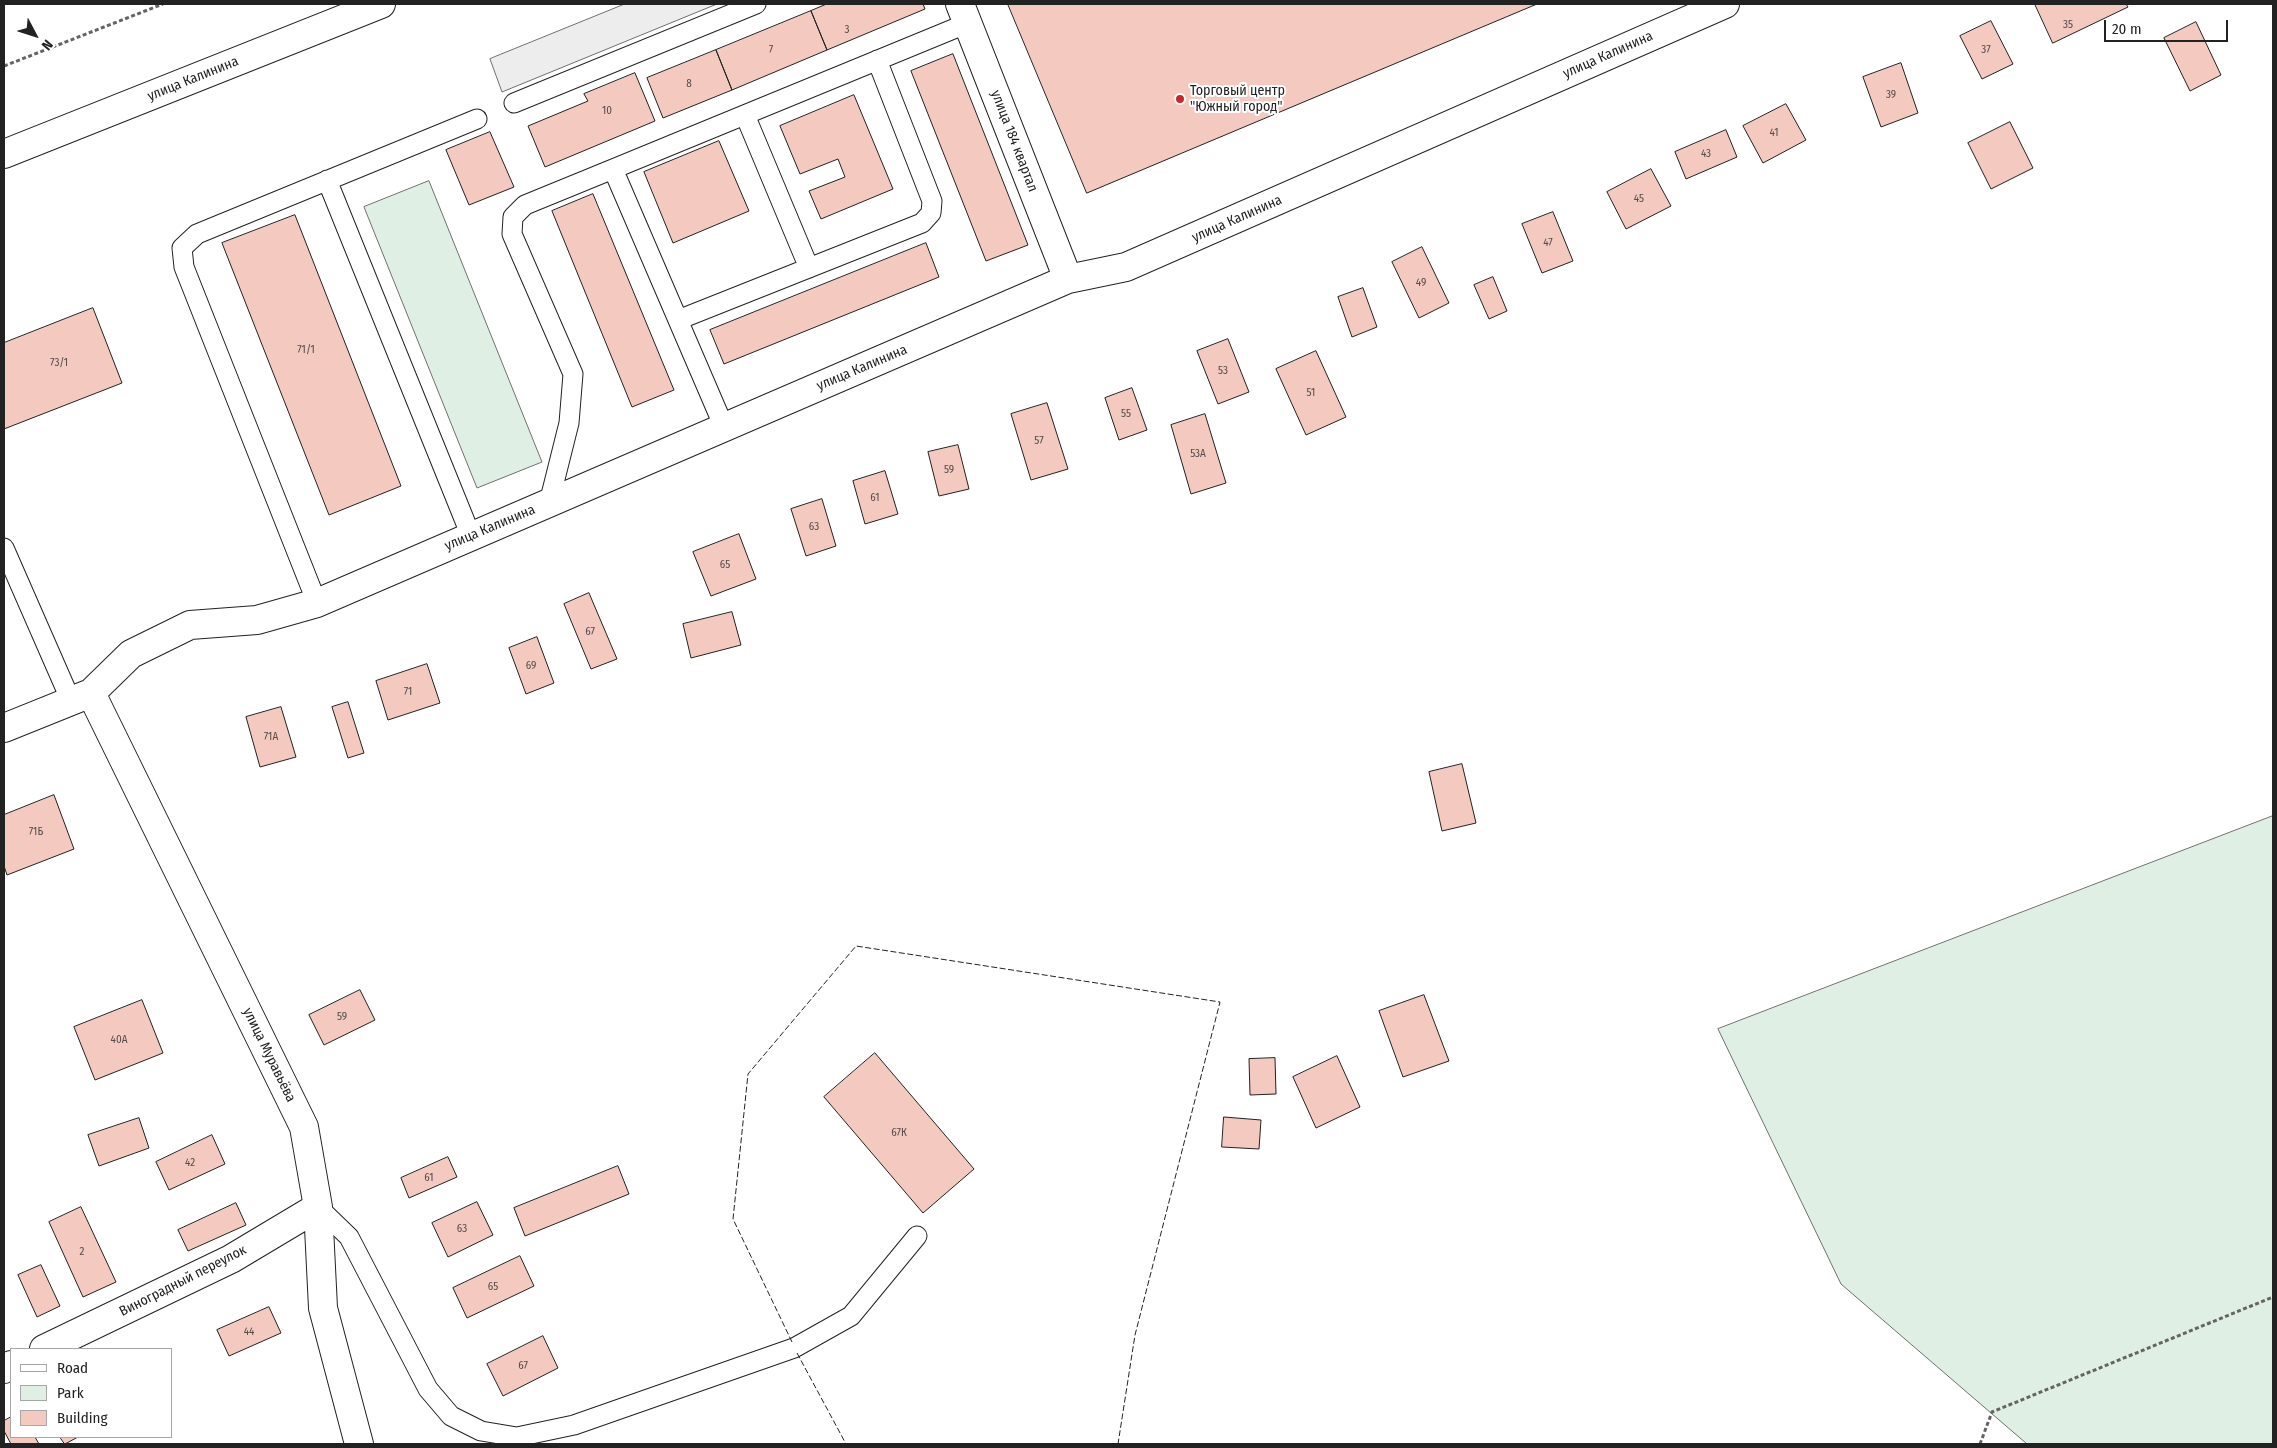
<!DOCTYPE html>
<meta charset="utf-8">
<style>
body{margin:0}
#map{position:relative;width:2277px;height:1448px;overflow:hidden;background:#fff;font-family:"Fira Sans Condensed",sans-serif}
canvas{display:block}
.frame{position:absolute;inset:0;border:5px solid #222;pointer-events:none}
.legend{position:absolute;left:10px;top:1348px;width:162px;height:90px;box-sizing:border-box;background:#fff;border:1px solid #a7a7a7;margin:0;padding:6px 9px;list-style:none;font-size:15px;color:#222}
.legend li{display:flex;align-items:center;gap:10px;height:25px}
.legend b{width:25px;border:1px solid #a7a7a7}
.north{position:absolute;left:10px;top:10px;width:50px;height:50px;-webkit-text-stroke:4px #fff;paint-order:stroke;rotate:130deg;font-size:14px;font-weight:700;line-height:20px;text-align:center;color:#222}
.north::after{content:'';display:block;margin:auto;width:18px;height:22px;background:#222;clip-path:polygon(50% 0,100% 100%,50% 72%,0 100%)}
.scale{position:absolute;left:2104px;top:20px;width:124px;height:22px;box-sizing:border-box;border:2px solid #222;border-top:0;padding-left:6px;font-size:15px;line-height:18px;white-space:nowrap;color:#222;-webkit-text-stroke:4px #fff;paint-order:stroke}
</style>
<div id="map">
<canvas width="2277" height="1448"></canvas>
<div class="frame"></div>
<ul class="legend">
<li><b style="height:6px;background:#fff"></b>Road</li>
<li><b style="height:14px;background:#e0efe3"></b>Park</li>
<li><b style="height:14px;background:#f3c9c0"></b>Building</li>
</ul>
<div class="north">N</div>
<div class="scale">20 m</div>
</div>
<script>
const context = document.querySelector('canvas').getContext('2d');
context.lineJoin = 'round';
function fillPath(path, color) {
  context.fillStyle = color;
  context.fill(path, 'evenodd');
}
function stroke(path, color, width, dash) {
  context.strokeStyle = color;
  context.lineWidth = width;
  context.lineCap = dash ? 'butt' : 'round';
  context.setLineDash(dash || []);
  context.stroke(path);
}
function label(font, color, halo, rows, align = 'center') {
  context.font = font + ' "Fira Sans Condensed",sans-serif';
  context.lineWidth = 4;
  context.setLineDash([]);
  context.textBaseline = 'middle';
  context.strokeStyle = halo;
  context.fillStyle = color;
  for (const [text, x, y, turn = 0] of rows) {
    context.save();
    context.translate(x, y);
    context.rotate((+turn || 0) * Math.PI / 180);
    context.textAlign = isNaN(turn) ? turn : align;
    if (halo) context.strokeText(text, 0, 0);
    context.fillText(text, 0, 0);
    context.restore();
  }
}
const green = new Path2D(`
 M429,181L542,462L477,488L364,207Z
 M2273,816V1444H2027L1841,1284L1718,1029Z`);
fillPath(green, '#e0efe3');
stroke(green, '#6f6f6f', 1);
const parking = new Path2D(`
 M625,4H717L502,92L490,59Z`);
fillPath(parking, '#ededed');
stroke(parking, '#6f6f6f', 1);
const building = new Path2D(`
 M827,4H923L925,9L827,50L811,11Z
 M1008,4H1537L1087,193Z
 M2035,4H2126L2128,7L2053,43Z
 M811,11L827,50L732,90L716,50Z
 M1991,21L2013,64L1982,79L1960,36Z
 M2196,22L2221,75L2190,91L2164,38Z
 M716,50L732,90L663,118L647,78Z
 M953,54L1028,245L986,261L911,71Z
 M1901,63L1918,113L1881,127L1863,77Z
 M635,73L655,121L545,167L528,126L588,101L584,94Z
 M854,95L893,189L821,219L809,191L845,177L838,159L800,174L780,126Z
 M1786,104L1806,140L1763,163L1743,126Z
 M2010,122L2033,168L1991,189L1968,143Z
 M1726,130L1737,157L1686,179L1675,152Z
 M490,132L514,187L469,205L446,150Z
 M719,141L749,211L673,243L644,172Z
 M1651,169L1671,206L1626,229L1607,192Z
 M593,194L674,390L632,407L552,211Z
 M1553,212L1573,261L1542,273L1522,224Z
 M295,215L401,486L329,515L222,243Z
 M926,243L939,277L724,364L710,330Z
 M1422,247L1449,303L1419,318L1392,262Z
 M1493,277L1507,311L1489,319L1474,285Z
 M1363,288L1377,327L1352,337L1338,297Z
 M93,308L122,383L4,429V343Z
 M1228,339L1249,392L1218,404L1197,351Z
 M1316,351L1346,417L1306,435L1276,369Z
 M1132,388L1147,430L1119,440L1105,398Z
 M1047,403L1068,469L1031,480L1011,414Z
 M1205,414L1226,483L1191,494L1171,425Z
 M958,445L969,489L939,496L928,452Z
 M885,471L898,514L865,524L853,481Z
 M822,499L836,546L806,556L791,509Z
 M739,534L756,579L711,596L693,552Z
 M589,593L617,659L591,669L564,604Z
 M732,612L741,645L691,658L683,624Z
 M537,637L554,683L526,694L509,648Z
 M427,664L440,703L388,720L376,681Z
 M348,702L364,753L348,758L332,707Z
 M281,707L296,757L260,767L246,717Z
 M1462,764L1476,823L1442,831L1429,772Z
 M54,795L74,849L7,875L4,866V815Z
 M360,990L375,1020L324,1045L309,1015Z
 M1424,995L1449,1061L1403,1077L1379,1011Z
 M142,1000L163,1053L95,1080L74,1027Z
 M875,1053L974,1169L923,1213L824,1097Z
 M1337,1056L1360,1107L1316,1128L1293,1077Z
 M1275,1058L1276,1094L1250,1095L1249,1059Z
 M1224,1117L1261,1120L1259,1149L1222,1147Z
 M139,1118L149,1148L99,1166L88,1135Z
 M212,1135L225,1164L169,1190L156,1162Z
 M448,1157L457,1177L409,1198L401,1178Z
 M618,1166L629,1194L525,1236L514,1208Z
 M477,1202L493,1235L448,1257L432,1223Z
 M236,1203L246,1225L188,1251L178,1230Z
 M81,1207L116,1282L83,1297L49,1222Z
 M520,1256L534,1286L467,1318L453,1288Z
 M41,1265L60,1306L37,1317L18,1275Z
 M269,1307L281,1333L229,1356L217,1330Z
 M543,1336L558,1368L503,1396L487,1364Z
 M11,1417V1437H35L39,1444H11L4,1431V1421Z
 M60,1437H78L65,1444Z`);
fillPath(building, '#f3c9c0');
stroke(building, '#222', 1);
const service = new Path2D(`
 M514,103L756,4
 M745,115L809,268
 M327,180L471,536
 M678,320L922,223L931,213L932,201L877,60
 M724,427L613,169L968,23
 M549,503L569,423L573,374L512,234L513,217L525,205L613,169
 M4,548L71,701
 M317,603L184,267L182,248L197,234L477,119
 M318,1207L349,1237L428,1389L451,1416L481,1431L517,1437L574,1425L794,1348L851,1316L917,1236`);
const minor = new Path2D(`
 M960,4L1068,279
 M91,693L304,1127L318,1207L323,1308L359,1444
 M4,728L91,693L131,654L190,625L257,620L317,603L1068,279L1126,267L1725,4
 M44,1349L231,1259L318,1207
 M4,1369L11,1365`);
const secondary = new Path2D(`
 M4,154L381,4`);
stroke(service, '#222', 21);
stroke(minor, '#222', 30);
stroke(secondary, '#222', 30);
stroke(new Path2D(`
 M4,66L163,4
 M1980,1444L1992,1412L2273,1297`), '#646464', 3, [4, 2.5]);
stroke(service, '#fff', 19);
stroke(minor, '#fff', 28);
stroke(secondary, '#fff', 28);
stroke(new Path2D(`
 M792,1342L733,1219L748,1074L856,946L1220,1002L1135,1335L1118,1444
 M797,1353L846,1444`), '#222', 1, [6, 2.5]);
for (const [x, y, r, color] of [
 [1180,99,5,"#c62828"]
]) {
  const dot = new Path2D();
  dot.arc(x, y, r, 0, 2 * Math.PI);
  context.fillStyle = color;
  context.fill(dot);
  stroke(dot, '#fff', 2);
}
label('11px', '#564c4a', null, [
 ["35",2068,25],
 ["3",847,30],
 ["7",771,50],
 ["37",1986,50],
 ["8",689,84],
 ["39",1891,95],
 ["10",607,111],
 ["41",1774,133],
 ["43",1706,154],
 ["45",1639,199],
 ["47",1548,243],
 ["49",1421,283],
 ["71/1",306,350],
 ["73/1",59,363],
 ["53",1223,371],
 ["51",1311,393],
 ["55",1126,414],
 ["57",1039,441],
 ["53А",1198,454],
 ["59",949,470],
 ["61",875,498],
 ["63",814,527],
 ["65",725,565],
 ["67",590,632],
 ["69",531,666],
 ["71",408,692],
 ["71А",271,737],
 ["71Б",36,832],
 ["59",342,1017],
 ["40А",119,1040],
 ["67К",899,1133],
 ["42",190,1163],
 ["61",429,1178],
 ["63",462,1229],
 ["2",82,1252],
 ["65",493,1287],
 ["44",249,1332],
 ["67",523,1366]
]);
label('14px', '#222', '#fff', [
 ["улица Калинина",1608,55,-24],
 ["улица Калинина",193,79,-22],
 ["улица 184 квартал",1014,141,69],
 ["улица Калинина",1237,219,-24],
 ["улица Калинина",862,368,-23],
 ["улица Калинина",490,528,-23],
 ["улица Муравьёва",269,1055,64],
 ["Виноградный переулок",183,1281,-27]
]);
label('14px', '#222', '#fff', [
 ["Торговый центр",1190,91],
 ["\"Южный город\"",1190,107]
], 'left');
</script>
